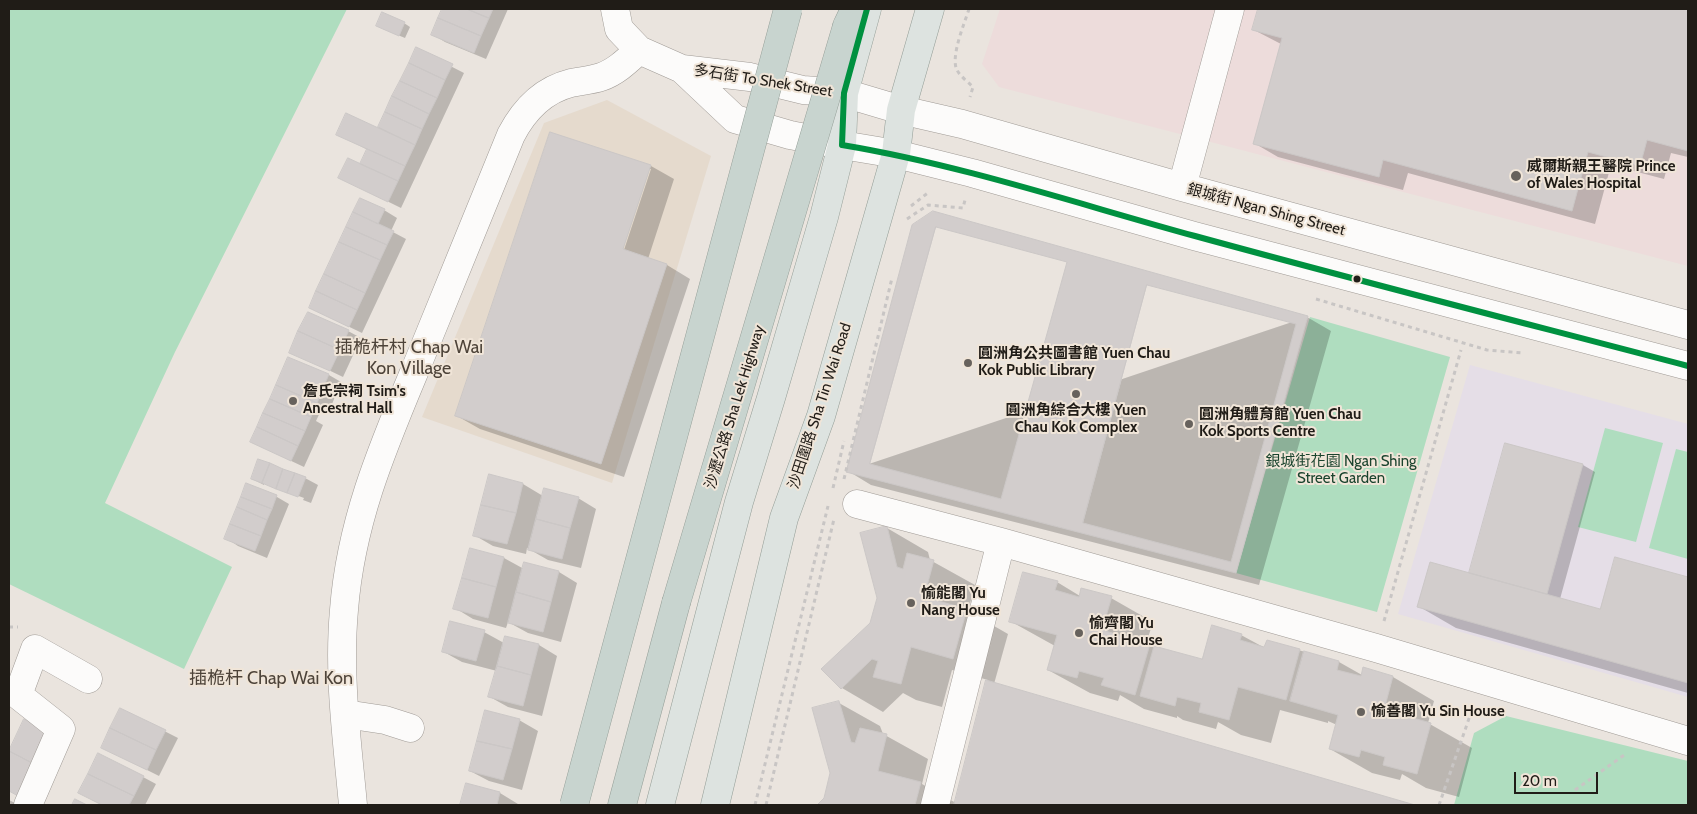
<!DOCTYPE html>
<meta charset="utf-8">
<style>
body{margin:0}
#map{position:relative;width:1697px;height:814px;overflow:hidden;background:#eae4de;font-family:Cabin,sans-serif}
canvas{display:block}
.frame{position:absolute;inset:0;border:10px solid #201c17;pointer-events:none}
.scale{position:absolute;left:1514px;top:772px;width:84px;height:22px;box-sizing:border-box;border:2px solid #201c17;border-top:0;padding-left:6px;font-size:15px;line-height:18px;white-space:nowrap;color:#201c17;-webkit-text-stroke:4px #f0e5d8;paint-order:stroke}
</style>
<div id="map">
<canvas width="1697" height="814"></canvas>
<div class="frame"></div>
<div class="scale">20 m</div>
</div>
<script>
const context = document.querySelector('canvas').getContext('2d');
context.lineJoin = 'round';
function fillPath(path, color) {
  context.fillStyle = color;
  context.fill(path, 'evenodd');
}
function stroke(path, color, width, dash) {
  context.strokeStyle = color;
  context.lineWidth = width;
  context.lineCap = dash ? 'butt' : 'round';
  context.setLineDash(dash || []);
  context.stroke(path);
}
function label(font, color, halo, rows, align = 'center') {
  context.font = font + ' Cabin,"Noto Sans TC",sans-serif';
  context.lineWidth = 4;
  context.setLineDash([]);
  context.textBaseline = 'middle';
  context.strokeStyle = halo;
  context.fillStyle = color;
  for (const [text, x, y, turn = 0] of rows) {
    context.save();
    context.translate(x, y);
    context.rotate((+turn || 0) * Math.PI / 180);
    context.textAlign = isNaN(turn) ? turn : align;
    if (halo) context.strokeText(text, 0, 0);
    context.fillText(text, 0, 0);
    context.restore();
  }
}
fillPath(new Path2D(`
 M607,100L711,156L612,483L422,417L544,123Z`), '#e5dacd');
fillPath(new Path2D(`
 M1470,365L1688,424V697L1398,614Z`), '#e5dee7');
fillPath(new Path2D(`
 M1000,9H1688V266L999,87L982,64Z`), '#eddcdb');
fillPath(new Path2D(`
 M9,9H347L175,352L105,503L232,567L184,669L9,584Z
 M1310,317L1450,357L1377,612L1236,573Z
 M1605,428L1663,443L1636,542L1578,527Z
 M1676,449L1688,452V559L1649,548Z
 M1506,716L1688,761V805H1454L1474,733Z`), '#afddbf');
fillPath(new Path2D(`
 M443,9H508L486,59L445,42L432,34Z
 M1260,9H1688V157L1671,153L1664,179L1611,165L1595,224L1408,173L1403,190L1278,157L1254,143L1281,44L1254,30Z
 M404,23L410,27L405,38L383,29Z
 M417,49L464,73L401,208L340,178L361,165L368,150L337,134L378,129Z
 M550,133L651,166L674,179L648,259L667,265L690,279L624,477L480,429L457,416ZM649,169H651L622,256L620,255Z
 M384,210L397,218L391,231L406,239L362,333L310,308Z
 M1307,317L1331,331L1259,585L871,485L848,471Z
 M348,331L361,338L343,377L291,352Z
 M289,359L329,375L341,382L330,409L323,406L316,421L323,425L304,467L251,442Z
 M1506,444L1583,465L1595,472L1560,599L1601,611L1616,558L1688,579V693L1456,628L1418,606L1475,576Z
 M490,476L523,484L543,496L578,498L596,509L581,568L548,560L527,548L526,554L493,546L474,535Z
 M305,478L318,485L311,503L303,500L304,498L264,483V485L252,479Z
 M247,484L277,497L289,504L267,558L238,546L226,538Z
 M887,528L928,552L930,560L975,585L968,611L1008,634L994,684L1411,805H818L825,799L832,773L839,703L880,726L883,734L928,759L922,784L956,803L988,680L952,670L942,707L916,700L903,693L883,712L842,688L871,624L878,598Z
 M504,558L524,569L559,572L577,583L561,642L528,633L508,622L506,628L473,619L455,608Z
 M1057,582L1080,596L1111,598L1153,622L1146,644L1155,648L1203,661L1241,635L1265,648L1268,641L1339,662L1362,675L1364,669L1393,677L1434,701L1428,723L1472,748L1459,797L1426,788L1402,774L1400,780L1372,773L1330,749L1337,725L1328,721V723L1280,710L1271,743L1241,735L1218,722L1216,729L1183,720L1177,716V718L1144,709L1120,695L1118,701L1090,693L1048,670L1055,646L1010,621Z
 M484,632L504,643L506,637L539,645L557,656L542,716L508,707L490,697L497,671L462,662L444,652Z
 M121,709L178,738L159,776L115,754Z
 M519,720L538,731L522,790L489,781L470,771Z
 M143,777L156,784L145,805H103L92,800Z
 M467,785L500,793L518,804V805H461Z
 M9,800L19,805H9Z`), '#0003');
const building = new Path2D(`
 M442,9H467L489,18L481,36L438,18Z
 M467,9H493L489,18Z
 M1258,9H1688V151L1647,140L1640,166L1588,152L1572,211L1383,160L1379,177L1253,144L1282,38L1252,30Z
 M382,12L405,22L399,36L376,26Z
 M438,18L481,36L474,53L431,35Z
 M416,47L453,64L445,80L409,63Z
 M409,63L445,80L437,98L400,81Z
 M400,81L437,98L429,114L392,96Z
 M392,96L429,114L422,129L385,112Z
 M385,112L422,129L415,145L378,127Z
 M346,113L415,145L405,166L336,135Z
 M550,132L651,165L623,249L667,264L601,464L455,416Z
 M367,149L405,166L398,181L360,164Z
 M348,158L398,181L388,202L338,178Z
 M360,198L385,209L378,224L353,212Z
 M933,211L1308,316L1236,573L846,472L912,225Z
 M353,212L394,231L387,245L346,227Z
 M346,227L387,245L380,260L339,242Z
 M936,227L1067,262L1001,499L870,464Z
 M339,242L380,260L365,293L324,274Z
 M324,274L365,293L357,310L316,291Z
 M1147,285L1296,324L1231,562L1083,523Z
 M316,291L357,310L349,327L309,308Z
 M308,312L349,330L340,350L298,331Z
 M298,331L340,350L330,371L289,353Z
 M288,357L329,374L317,403L276,385Z
 M276,385L317,403L311,417L270,399Z
 M270,399L311,417L305,431L263,413Z
 M263,413L305,431L298,446L257,427Z
 M257,427L298,446L291,461L250,442Z
 M1505,443L1583,464L1547,594L1469,573Z
 M258,459L270,463L262,483L251,479Z
 M270,463L283,469L276,489L262,483Z
 M283,469L295,473L287,493L276,489Z
 M295,473L306,477L298,497L287,493Z
 M489,474L523,483L516,513L481,505Z
 M246,483L277,495L272,509L241,497Z
 M544,488L579,497L570,528L536,519Z
 M241,497L272,509L267,520L237,507Z
 M481,505L516,513L507,544L473,536Z
 M237,507L267,520L261,536L230,524Z
 M536,519L570,528L562,559L528,550Z
 M230,524L261,536L255,551L224,539Z
 M887,526L897,567L903,569L907,553L934,560L924,597L967,609L953,659L911,647L901,684L873,677L878,661L872,659L841,689L821,669L870,623L877,598L860,533Z
 M470,548L504,557L496,587L462,578Z
 M1615,557L1688,577V683L1417,607L1430,562L1600,609Z
 M524,562L559,571L551,602L516,592Z
 M1023,572L1058,581L1055,590L1079,597L1081,588L1112,596L1102,630L1150,644L1135,695L1101,685L1104,678L1079,671L1077,678L1047,670L1057,635L1009,622Z
 M462,578L496,587L488,618L453,609Z
 M516,592L551,602L543,632L508,623Z
 M450,621L485,630L476,661L442,652Z
 M1212,625L1242,634L1240,640L1264,647L1267,640L1300,649L1286,700L1238,687L1229,720L1199,712L1201,703L1177,697L1175,706L1140,696L1154,646L1202,659Z
 M505,636L539,644L531,675L497,666Z
 M1304,651L1339,661L1337,670L1361,676L1363,667L1393,676L1384,710L1431,723L1417,774L1383,765L1385,757L1361,750L1359,757L1329,749L1338,715L1290,701Z
 M497,666L531,675L523,706L488,697Z
 M986,680L1415,805H954Z
 M839,701L851,742L855,743L860,728L887,734L878,771L921,782L915,805H817L824,798L830,773L812,708Z
 M120,708L166,730L156,750L110,728Z
 M485,710L520,719L512,749L477,741Z
 M24,719L52,733L36,765L9,751Z
 M110,728L156,750L147,770L101,748Z
 M477,741L512,749L503,780L469,771Z
 M9,751L36,765L20,797L9,791Z
 M98,753L144,776L134,796L88,774Z
 M88,774L134,796L129,805H102L78,793Z
 M466,783L500,792L497,805H460Z
 M75,799L87,805H72Z`);
fillPath(building, '#d2cdcc');
stroke(building, '#cbc7c6', 1);
const minor = new Path2D(`
 M615,9L619,29L639,50L682,69L750,77L803,90L844,93L901,110L962,124L1182,187L1688,325
 M682,69L735,119L790,135L842,145L896,154L972,173L1194,236L1688,366
 M1182,187L1230,9
 M857,504L1001,542L1376,648L1688,741
 M345,714L385,720L410,728
 M28,805L61,729L18,695L35,649L88,679
 M353,805C347,740 338,675 344,610C351,518 385,442 420,358C450,284 481,209 511,135C524,110 543,90 571,83C581,81 592,80 601,77C616,72 628,60 639,50
 M935,805L1001,542`);
const major = new Path2D(`
 M660,805L739,502L771,398L824,217L842,145L844,93L867,9
 M715,805L784,518L821,416L896,154L901,110L930,9`);
const highway = new Path2D(`
 M847,26L855,9
 M622,805L676,603`);
stroke(minor, '#a09b96', 29);
stroke(major, '#949e97', 29);
stroke(highway, '#949e97', 29);
stroke(new Path2D(`
 M969,9C965,22 950,57 957,70C960,76 968,82 973,87L970,97
 M911,206L929,192
 M907,219L928,205L963,208L965,200
 M1316,299L1487,350L1523,353
 M844,479L892,278
 M833,488L844,441
 M1384,621L1461,350
 M9,627H18
 M1575,790L1627,753
 M755,805L828,506
 M766,805L834,519
 M1439,805L1473,707`), '#c8c5c4', 3, [4, 4]);
stroke(minor, '#fcfbfa', 28);
stroke(major, '#dde3e0', 28);
stroke(highway, '#c8d4cf', 28);
const highwayBridge = new Path2D(`
 M676,603L847,26
 M574,805L788,9`);
stroke(highwayBridge, '#949e97', 29, []);
stroke(highwayBridge, '#c8d4cf', 28);
stroke(new Path2D(`
 M867,9L844,93L842,145C962,165 1078,204 1195,236C1359,281 1524,323 1688,366`), '#009140', 6);
for (const [x, y, r, color] of [
 [1516,176,6,"#67625d"],
 [1357,279,4.5,"#201c17"],
 [968,363,5,"#67625d"],
 [1076,394,5,"#67625d"],
 [293,401,5,"#67625d"],
 [1189,424,5,"#67625d"],
 [911,603,5,"#67625d"],
 [1079,633,5,"#67625d"],
 [1361,712,5,"#67625d"]
]) {
  const dot = new Path2D();
  dot.arc(x, y, r, 0, 2 * Math.PI);
  context.fillStyle = color;
  context.fill(dot);
  stroke(dot, '#f0e5d8', 2);
}
label('15px', '#201c17', '#f0e5d8', [
 ["多石街 To Shek Street",763,81,9],
 ["銀城街 Ngan Shing Street",1266,210,15],
 ["沙田圍路 Sha Tin Wai Road",820,406,-72],
 ["沙瀝公路 Sha Lek Highway",735,407,-73]
]);
label('bold 15px', '#201c17', '#f0e5d8', [
 ["威爾斯親王醫院 Prince",1527,167],
 ["of Wales Hospital",1527,184],
 ["圓洲角公共圖書館 Yuen Chau",978,354],
 ["Kok Public Library",978,371],
 ["詹氏宗祠 Tsim's",303,392],
 ["Ancestral Hall",303,409],
 ["圓洲角綜合大樓 Yuen",1076,411,"center"],
 ["Chau Kok Complex",1076,428,"center"],
 ["圓洲角體育館 Yuen Chau",1199,415],
 ["Kok Sports Centre",1199,432],
 ["愉能閣 Yu",921,594],
 ["Nang House",921,611],
 ["愉齊閣 Yu",1089,624],
 ["Chai House",1089,641],
 ["愉善閣 Yu Sin House",1371,712]
], 'left');
label('15px', '#1a442e', '#f0e5d8', [
 ["銀城街花園 Ngan Shing",1341,462],
 ["Street Garden",1341,479]
]);
label('18px', '#4d4339', '#f0e5d8', [
 ["插桅杆村 Chap Wai",409,348],
 ["Kon Village",409,369],
 ["插桅杆 Chap Wai Kon",271,679]
]);
</script>
